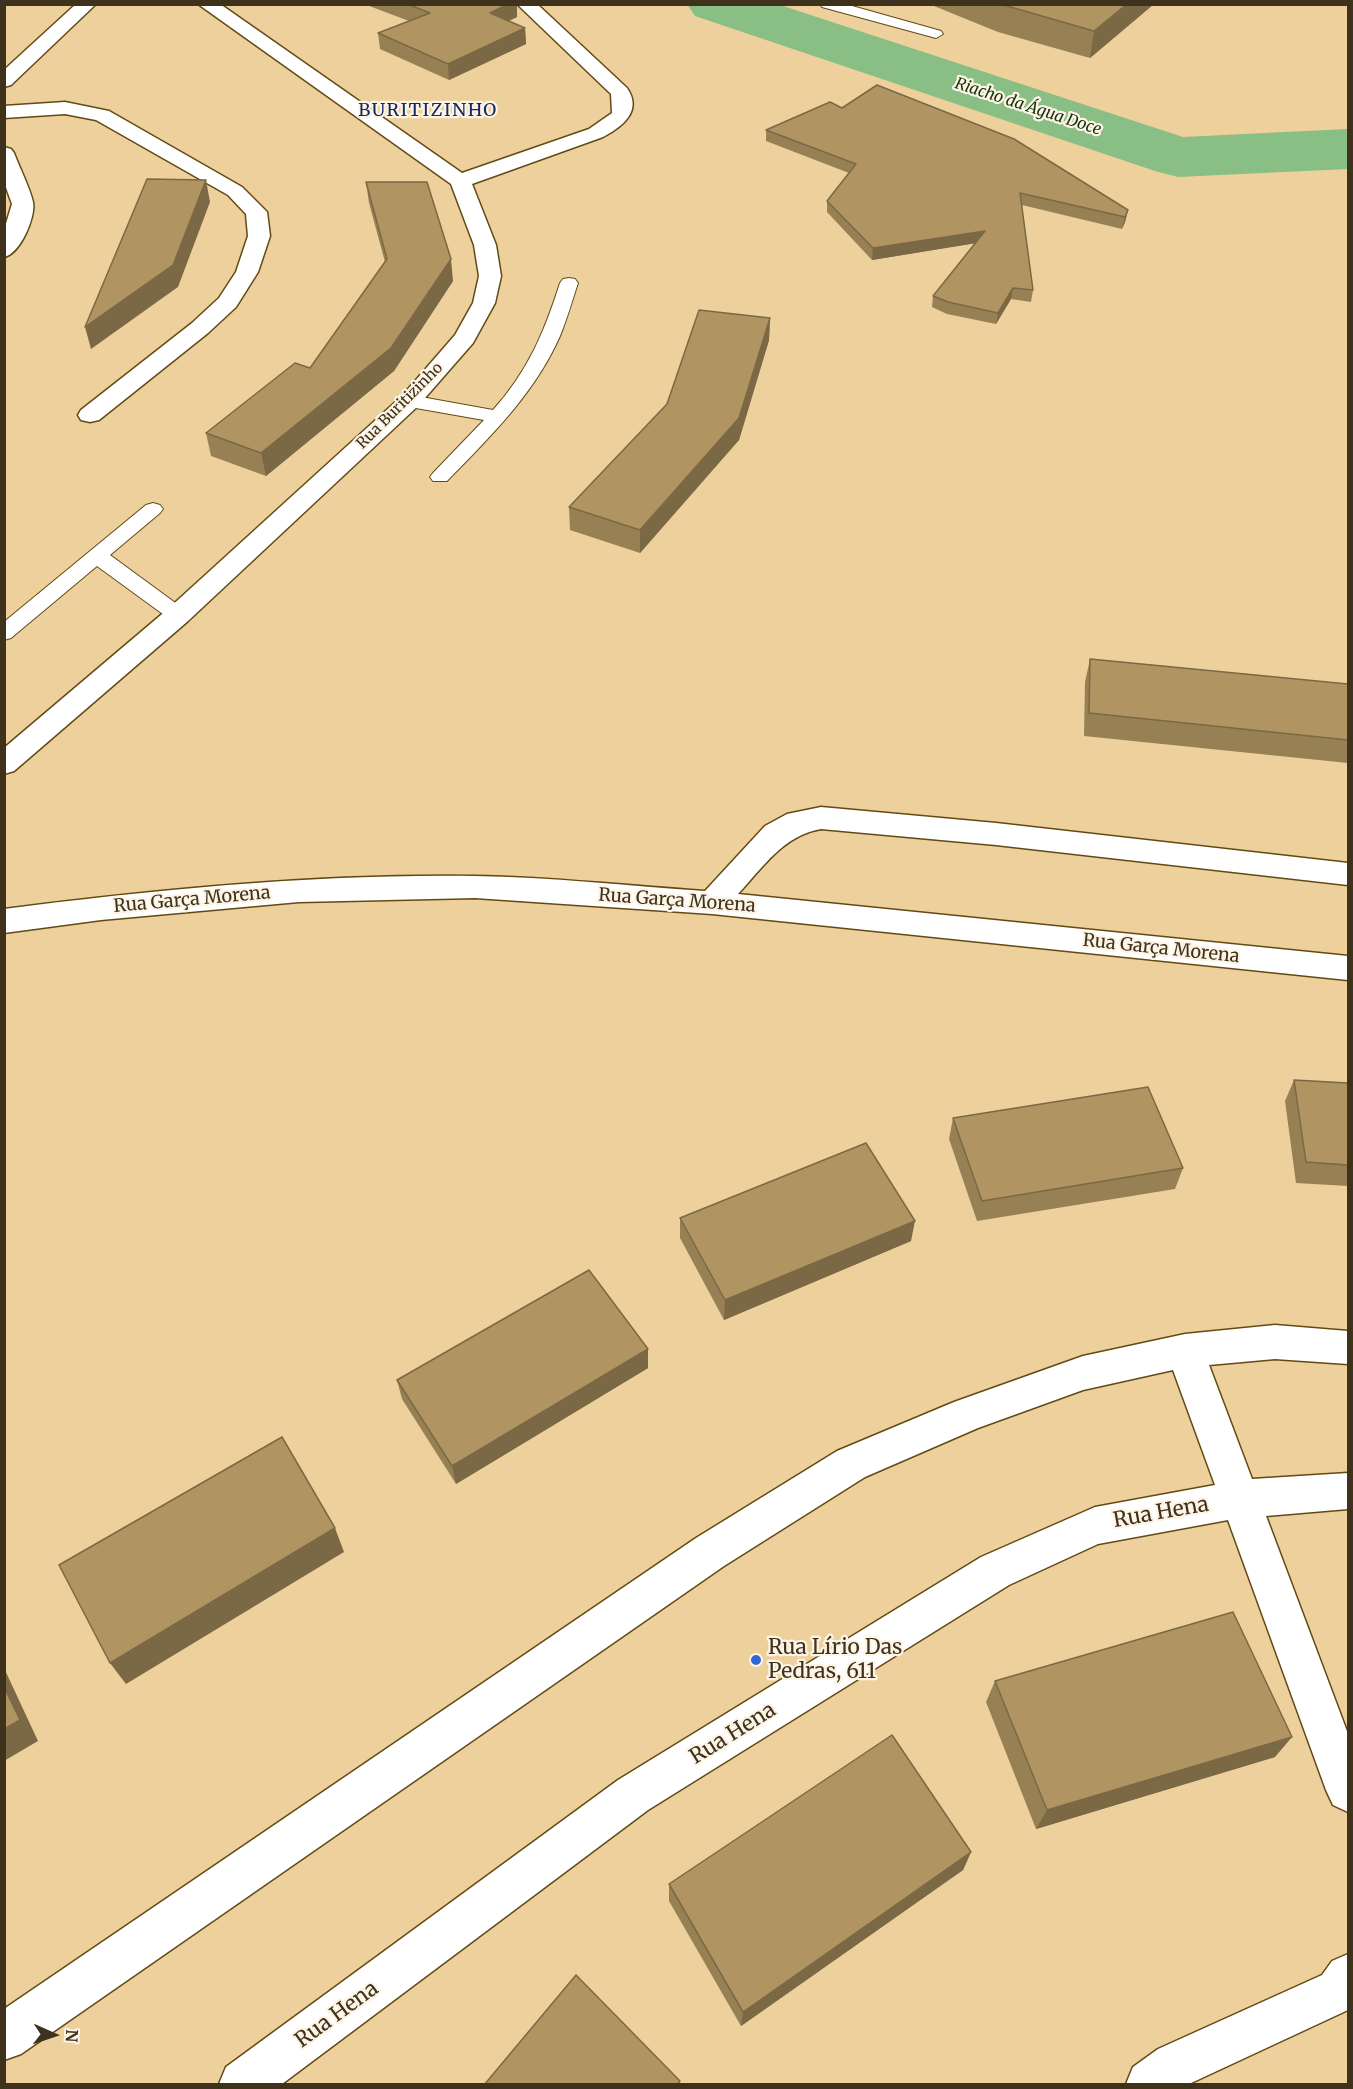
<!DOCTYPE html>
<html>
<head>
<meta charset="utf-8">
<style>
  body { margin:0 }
  #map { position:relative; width:1353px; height:2089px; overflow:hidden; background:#edd09c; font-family:Merriweather,serif }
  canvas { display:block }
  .frame { position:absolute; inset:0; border:6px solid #3e321d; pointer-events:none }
  .north { position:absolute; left:24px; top:2005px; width:60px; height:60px; -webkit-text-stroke:4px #fdf4e5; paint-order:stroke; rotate:93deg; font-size:16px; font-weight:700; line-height:24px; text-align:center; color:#3e321d }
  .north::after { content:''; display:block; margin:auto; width:21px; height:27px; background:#3e321d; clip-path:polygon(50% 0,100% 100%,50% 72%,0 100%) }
</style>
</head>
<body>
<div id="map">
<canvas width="1353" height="2089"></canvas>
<div class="frame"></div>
<div class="north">N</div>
</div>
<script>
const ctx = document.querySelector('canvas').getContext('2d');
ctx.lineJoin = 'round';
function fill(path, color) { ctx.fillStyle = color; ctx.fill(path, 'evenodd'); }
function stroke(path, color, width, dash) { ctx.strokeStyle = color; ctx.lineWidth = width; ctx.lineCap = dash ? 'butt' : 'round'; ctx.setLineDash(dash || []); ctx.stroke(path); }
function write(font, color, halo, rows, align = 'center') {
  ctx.font = font + ' Merriweather,serif'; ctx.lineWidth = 4.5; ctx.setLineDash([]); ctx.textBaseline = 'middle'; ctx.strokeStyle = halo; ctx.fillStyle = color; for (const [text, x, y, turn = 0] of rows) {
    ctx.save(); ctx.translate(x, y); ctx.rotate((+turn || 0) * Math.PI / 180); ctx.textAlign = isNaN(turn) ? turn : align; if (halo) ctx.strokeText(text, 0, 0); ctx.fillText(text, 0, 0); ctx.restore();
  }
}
fill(new Path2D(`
  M687,4H777L1183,137L1348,129V169L1178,177L1155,171L695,16Z`), '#89be84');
const service = new Path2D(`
  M820,4H845L941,31L943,34L936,38L822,7Z
  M569,278L575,279L578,283C572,301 567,319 560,336C535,393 490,437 447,481H433L430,477L433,473L484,420L410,407L403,405L401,401L403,397L410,395L493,410C528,371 544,333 560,283L563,279Z
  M153,503L160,505L163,509L160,513L110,555L185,610L188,615L185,620L178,622L171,620L97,566L11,638L4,640V622L146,505Z`);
const minor = new Path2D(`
  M76,4H96L11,85L4,87V70Z
  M198,4H220L462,173L589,129L612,113L611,94L517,4H537L627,88C643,111 622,127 603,137L472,184L496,245L501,276L495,303L473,343L418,406L188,621L14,771L4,774V748L168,609L402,396L455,335L473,303L479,276L474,245L451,184Z
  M65,102L109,111L242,187L267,212L270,236L258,272L236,307L208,333L99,420L90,422L81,420L78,415L81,410L192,323L219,298L236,272L248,236L246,214L228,195L96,120L65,114L4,118V106Z
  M4,147L11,149L14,153C20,169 29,186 33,202C36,217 20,254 4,257V230L12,204L4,182Z
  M821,807L996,823L1348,863V885L996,845L821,829C784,835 763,867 738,894L1348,956V980L712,914L475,898L299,902L101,920L4,933V909C160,889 317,874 474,876C551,877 628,886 705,891L765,826L787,814Z
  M1275,1325L1348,1331V1364L1275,1359L1209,1365L1252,1479L1348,1473V1509L1266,1516L1348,1734V1812L1333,1805L1326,1790L1228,1520L1098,1544L1009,1585L648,1810L282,2084H219L226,2067L618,1780L981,1557L1095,1507L1215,1485L1173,1370L1083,1390L978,1428L865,1477L724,1566L21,2054L4,2060V2009L696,1538L837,1451L954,1402L1083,1356L1185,1334Z
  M1348,1954V2010L1189,2084H1126L1133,2067L1158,2049L1322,1975L1332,1961Z`);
stroke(service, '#624a15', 2);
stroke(minor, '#624a15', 3);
fill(service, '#fff');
fill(minor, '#fff');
fill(new Path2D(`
  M364,4H517V17L509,21L525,28L526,44L449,80L380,49L378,33L409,21Z
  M929,4H1154L1090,58L998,32Z
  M842,108L1128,210L1125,222L1122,229L1022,205L1033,290L1031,302L1011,299L996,324L947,314L932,307L933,296L975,243L872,260L827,212V201L849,173L766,141V130Z
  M366,182L453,281L394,371L266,476L211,456L206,433L310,368L385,262L369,203Z
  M770,318L769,340L739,440L640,553L570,530L569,507L667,404Z
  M1090,659L1348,684V763L1084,736L1085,682Z
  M1294,1080L1348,1083V1186L1296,1183L1285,1101Z
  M953,1118L1183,1168L1175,1189L977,1221L949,1139Z
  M680,1218L911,1241L724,1320L680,1238Z
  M648,1349V1368L456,1484L402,1399L397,1380Z
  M995,1681L1275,1757L1036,1829L986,1702Z
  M971,1852L963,1870L741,2026L669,1901V1884Z`), '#978054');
fill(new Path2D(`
  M508,4H517V17L491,29L490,13Z
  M1127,4H1154L1090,58L1094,31Z
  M525,28L526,44L449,80L448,64Z
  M206,180L210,202L178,287L91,349L85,327Z
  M1128,210L1125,222L1122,229L1125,217Z
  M985,231L983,242L872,260L873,248Z
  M451,259L453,281L394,371L266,476L261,453Z
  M1013,288L1011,299L996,324L998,313Z
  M770,318L769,340L739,440L640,553V530Z
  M915,1221L911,1241L724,1320L725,1300Z
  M648,1349V1368L456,1484L452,1466Z
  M335,1528L344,1552L126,1684L110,1663Z
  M4,1668L38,1741L4,1761Z
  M1292,1737L1275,1757L1036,1829L1047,1810Z
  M971,1852L963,1870L741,2026L743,2012Z`), '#7b6845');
const building = new Path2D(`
  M407,4H508L490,13L525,28L448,64L378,33L430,13Z
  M1000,4H1127L1094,31Z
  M877,85L1014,139L1128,210L1125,217L1020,193L1033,290L1013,288L998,313L948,302L933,296L985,231L873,248L827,201L856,164L766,130L830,102L842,108Z
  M147,179L206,180L173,265L85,327Z
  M366,182H427L451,259L391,348L261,453L206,433L295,363L310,368L387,259Z
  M699,310L770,318L739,418L640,530L569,507L667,404Z
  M1090,659L1348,684V740L1089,713Z
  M1294,1080L1348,1083V1165L1306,1162Z
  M1148,1087L1183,1168L982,1201L953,1118Z
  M866,1143L915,1221L725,1300L680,1218Z
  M589,1270L648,1349L452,1466L397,1380Z
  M282,1437L335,1528L110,1663L59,1565Z
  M1233,1612L1292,1737L1047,1810L995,1681Z
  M4,1687L20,1720L4,1729Z
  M892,1735L971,1852L743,2012L669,1884Z
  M576,1975L680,2081L677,2085H484Z`);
fill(building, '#b09562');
stroke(building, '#7b6845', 1.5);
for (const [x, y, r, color] of [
  [756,1660,6,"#3066d5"]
]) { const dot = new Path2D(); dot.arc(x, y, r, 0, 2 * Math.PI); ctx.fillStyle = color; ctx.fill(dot); stroke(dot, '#fdf4e5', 2); }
write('15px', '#3e321d', '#fdf4e5', [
  ["Rua Buritizinho",400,406,-45]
]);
write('italic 16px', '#0e330c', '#fdf4e5', [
  ["Riacho da Água Doce",1028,107,18]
]);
ctx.letterSpacing = '1.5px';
write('18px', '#112b61', '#fdf4e5', [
  ["BURITIZINHO",428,111]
]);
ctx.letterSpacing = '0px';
write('18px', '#3e321d', '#fdf4e5', [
  ["Rua Garça Morena",192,900,-5],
  ["Rua Garça Morena",677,901,4],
  ["Rua Garça Morena",1161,949,6]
]);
write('21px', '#3e321d', '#fdf4e5', [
  ["Rua Hena",1161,1513,-10],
  ["Rua Hena",733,1734,-32],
  ["Rua Hena",337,2015,-36]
]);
write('21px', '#3e321d', '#fdf4e5', [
  ["Rua Lírio Das",768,1648],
  ["Pedras, 611",768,1672]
], 'left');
</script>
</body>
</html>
